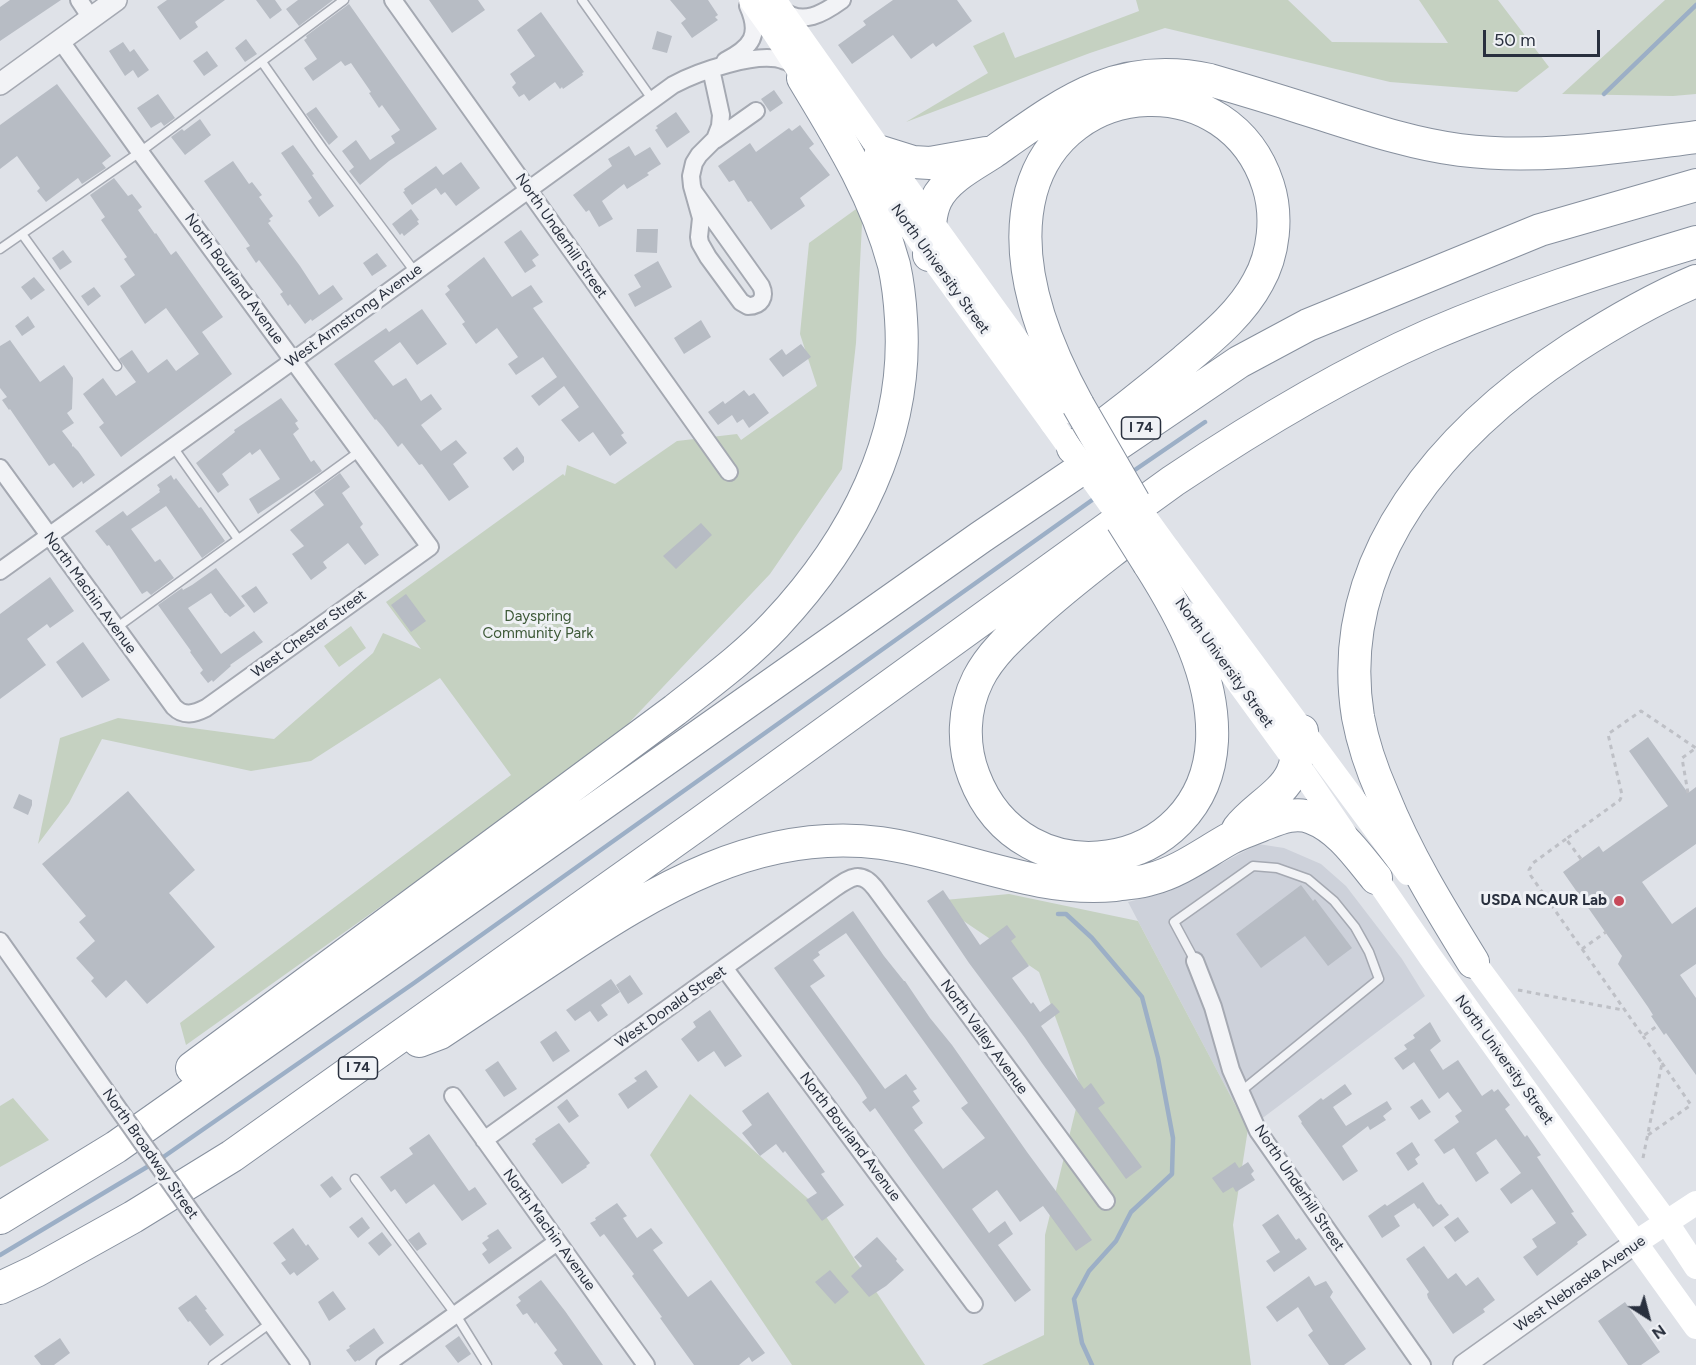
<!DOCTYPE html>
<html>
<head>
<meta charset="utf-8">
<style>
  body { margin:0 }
  #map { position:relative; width:1696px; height:1365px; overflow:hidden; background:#dfe2e8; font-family:Figtree,sans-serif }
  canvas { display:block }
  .north { position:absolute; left:1618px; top:1287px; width:60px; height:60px; -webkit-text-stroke:4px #eff1f5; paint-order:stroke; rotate:144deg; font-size:16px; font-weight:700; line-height:24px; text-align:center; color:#29303e }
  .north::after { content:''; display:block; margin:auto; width:21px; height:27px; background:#29303e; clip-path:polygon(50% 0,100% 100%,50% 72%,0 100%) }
  .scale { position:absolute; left:1483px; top:30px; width:117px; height:27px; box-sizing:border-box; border:3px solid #29303e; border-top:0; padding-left:8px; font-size:18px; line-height:21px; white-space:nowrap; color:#29303e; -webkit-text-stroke:4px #eff1f5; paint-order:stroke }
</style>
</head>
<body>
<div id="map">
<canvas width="1696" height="1365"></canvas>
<div class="north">N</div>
<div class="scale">50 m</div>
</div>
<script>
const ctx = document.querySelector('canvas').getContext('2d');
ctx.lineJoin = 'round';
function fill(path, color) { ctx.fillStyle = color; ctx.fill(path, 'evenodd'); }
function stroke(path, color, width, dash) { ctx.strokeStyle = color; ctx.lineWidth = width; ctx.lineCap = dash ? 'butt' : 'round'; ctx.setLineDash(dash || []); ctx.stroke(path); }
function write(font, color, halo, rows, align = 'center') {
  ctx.font = font + ' Figtree,sans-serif'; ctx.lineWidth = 6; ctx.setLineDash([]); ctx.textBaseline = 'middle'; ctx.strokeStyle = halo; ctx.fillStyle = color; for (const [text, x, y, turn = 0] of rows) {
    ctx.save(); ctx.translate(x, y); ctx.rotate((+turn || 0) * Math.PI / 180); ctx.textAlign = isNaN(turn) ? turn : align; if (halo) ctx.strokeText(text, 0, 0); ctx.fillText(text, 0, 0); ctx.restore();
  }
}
fill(new Path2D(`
  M1258,844L1284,848L1321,864L1346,886L1402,959L1425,996L1248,1129L1128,902L1168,892Z`), '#cdd1da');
fill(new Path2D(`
  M1136,0H1288L1332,42L1448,43L1419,0H1498L1549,67L1517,92L1390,82L1165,28L1090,53L906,122L988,73L973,46L1004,32L1015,58L1139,11Z
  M1665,0H1696V94L1673,96L1562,94Z
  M863,204L856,343L842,469L770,574L609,744L186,1045L180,1023L511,775L440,678L311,761L251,771L102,739L69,803L38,844L60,738L118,718L274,739L373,653L383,633L421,649L386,602L563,474L565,476L567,465L615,484L677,441L737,434L741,440L817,386L800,334L809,243Z
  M351,626L366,648L339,667L324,646Z
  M1009,894L1138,921L1248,1129L1233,1225L1251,1365H982L1044,1335L1045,1235L1081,1088L1039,972L934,901Z
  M690,1094L823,1212L925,1365H792L650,1155Z
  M13,1098L49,1140L0,1167V1106Z`), '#c5d1c1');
stroke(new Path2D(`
  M1604,94L1696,5
  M1129,474L1205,422
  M1058,914H1066L1092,938L1142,997L1158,1058L1173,1138L1172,1174L1131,1212L1116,1241L1089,1271L1074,1299L1082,1343L1092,1365
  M159,1160L414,983L1095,498
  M0,1255L152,1164`), '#9cafc6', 4.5);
fill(new Path2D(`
  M10,0H61L0,41V7Z
  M167,0H225L195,22L198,27L180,40L157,7Z
  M256,0H275L282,10L270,19Z
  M298,0H333L299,26L286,9Z
  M429,0H478L485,10L452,33Z
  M670,0H708L718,15L715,17L718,20L692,38L681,23L686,19Z
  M893,0H957L972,21L936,47L933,43L911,59L893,35L852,64L838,45L866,25L863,21Z
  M349,4L437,129L389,161L360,185L349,171L354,167L342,151L356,140L370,160L395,143L391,136L400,130L382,105L379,108L369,93L371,92L351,63L345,66L341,61L313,81L304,68L317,59L304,40L307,38L306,36Z
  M541,12L584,72L582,73L583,75L563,89L562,87L560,89L555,82L529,101L524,94L519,97L512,87L516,83L510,74L535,56L517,30Z
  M657,31L672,36L667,53L652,49Z
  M246,39L257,54L245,62L235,48Z
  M123,42L130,52L134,49L149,70L138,78L133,70L125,76L109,51Z
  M207,51L218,66L204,76L193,61Z
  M57,84L111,156L102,163L106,168L82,184L78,178L46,202L37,191L40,188L17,156L0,169V125Z
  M774,90L783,103L770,112L761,99Z
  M158,94L175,118L164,126L161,122L151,128L137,108Z
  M316,107L338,137L329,145L306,114Z
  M676,112L690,132L667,148L655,130L658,128L656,126Z
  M200,119L211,135L185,155L171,137L182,129L184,131Z
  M800,125L814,144L809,148L830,175L800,198L805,206L771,230L751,201L748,202L734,180L729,182L718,166L750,143L756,152L789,128L792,131Z
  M293,145L314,174L312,175L334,206L319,217L308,201L312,198L281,153Z
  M629,146L635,156L650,147L661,164L647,173L649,175L627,189L624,184L602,201L613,219L599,227L589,210L586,212L573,195L612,166L608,159Z
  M233,161L249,184L252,182L262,195L259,197L273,216L269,219L271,221L268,223L300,266L319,295L333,285L343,299L312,321L311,319L305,324L290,304L288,306L280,294L283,292L259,260L256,263L246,248L250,246L204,181Z
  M461,162L480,188L456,206L445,192L441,195L436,188L412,205L403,192L405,191L404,189L436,166L443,175Z
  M114,178L128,196L132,194L142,207L138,210L155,234L156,233L171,255L176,251L223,317L202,332L232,374L121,457L99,427L104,423L83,394L103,378L116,396L136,382L119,359L132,350L148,373L167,359L176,371L199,354L166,308L145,324L120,286L135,275L124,259L127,257L101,220L105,217L90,195Z
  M411,209L419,220L417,221L419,224L404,236L402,233L400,235L392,224Z
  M637,229H658L657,253L636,252Z
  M521,230L539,255L532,260L536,266L525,273L504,242Z
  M63,250L72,262L60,270L52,258Z
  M377,253L387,266L372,276L363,263Z
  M484,257L512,297L531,285L543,302L533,308L624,433L621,435L627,443L610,456L593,432L579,442L561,420L579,407L564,386L539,406L531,396L557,377L543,357L516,375L508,364L518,357L497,328L476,344L462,324L465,322L445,294L450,290L447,286Z
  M658,261L672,287L635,307L628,294L641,287L634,275Z
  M34,277L45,290L31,300L21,287Z
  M94,287L101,296L88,306L81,296Z
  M422,309L447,344L417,365L400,342L374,361L393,386L406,378L421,401L431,394L442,409L421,425L441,451L456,440L467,453L453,464L469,487L449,501L422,464L419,465L402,443L398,447L383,427L376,419L375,420L334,364L386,328L389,332Z
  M28,316L35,327L22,336L15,326Z
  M701,320L711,337L684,354L674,338Z
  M10,340L40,382L64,365L73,378L72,409L67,413L74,423L62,431L72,444V447L73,446L78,451L95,475L83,484L82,481L73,488L54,463L49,466L10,409L9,410L2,400L7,397L0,388V346Z
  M801,344L811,357L783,377L769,359L782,349L786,355Z
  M744,390L749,396L754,393L769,413L749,428L743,419L737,423L732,415L718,425L708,412L723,401L725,404Z
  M281,398L298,421L295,423L299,429L293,434L311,462L314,460L322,471L258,514L249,499L280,479L260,449L252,455L250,452L222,474L229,485L218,493L196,463L235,432L234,430Z
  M517,447L524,457V462L513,471L503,458Z
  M340,473L350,487L342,493L363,524L360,527L379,555L365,565L348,543L323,562L327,568L311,580L292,554L304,546L290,530L324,505L314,492Z
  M171,475L174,480L176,478L199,508L201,507L225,541L202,558L166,506L131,529L155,562L160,559L174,578L151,595L147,591L142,594L109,545L107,546L95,531L123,511L127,516L160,492L159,490L160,489L157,485Z
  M701,523L712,535L676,569L663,556Z
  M216,568L245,606L230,617L226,613H225L211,593L188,608L221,654L254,631L263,642L230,665L231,666L213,682L212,680L208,683L200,673L203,670L190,652L191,651L158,605L182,588L183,590L192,585Z
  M50,577L74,611L50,628L47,624L27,639L46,665L0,699V614Z
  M256,586L268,603L254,613L241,596Z
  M406,594L426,621L411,632L391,605Z
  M83,642L110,680L82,698L56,662Z
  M1648,737L1688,793L1696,787V844L1642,882L1672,924L1696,907V964L1680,975L1696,998V1075L1666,1033L1664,1035L1651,1016L1653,1015L1648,1007L1618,964L1622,956L1563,872L1599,846L1603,852L1668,806L1629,751Z
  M128,791L195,870L169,893L215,947L147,1004L126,980L106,998L91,981L94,978L76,958L95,941L79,922L86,916L42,864Z
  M19,794L32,800V805L28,815L13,808Z
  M1301,885L1313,901L1315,899L1352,948L1328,966L1305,936L1261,968L1236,934Z
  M943,890L980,945L1007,925L1016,937L1011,941L1029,966L1012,978L1031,1004L1033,1002L1040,1012L1052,1003L1060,1012L1041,1026L1084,1089L1091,1083L1105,1103L1098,1108L1142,1167L1126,1179L1042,1063L1025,1038L969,963L927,901Z
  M853,911L884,956L904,981H905L930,1018L952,1045L1027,1152L1092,1240L1076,1251L1043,1206L1020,1222L997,1190L972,1209L989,1233L1005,1221L1013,1234L998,1245L1031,1290L1015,1302L913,1162L875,1108L870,1112L862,1102L867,1098L860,1086L774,968ZM846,933L968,1103L961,1108L985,1138L943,1169L914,1130L923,1123L912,1107L920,1101L913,1091L917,1089L906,1074L885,1089L810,986L825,976L813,960L820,955L818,952Z
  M630,975L643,994L628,1004L616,985Z
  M611,979L620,992L601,1005L608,1015L598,1022L590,1011L575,1021L566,1010Z
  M710,1010L742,1056L725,1067L714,1051L698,1062L681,1039L696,1027L693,1022Z
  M1430,1022L1441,1041L1430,1050L1443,1070L1458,1060L1482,1096L1492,1089L1494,1092L1498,1089L1510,1105L1505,1109L1525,1137L1527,1135L1541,1155L1537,1157L1574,1212L1571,1213L1587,1235L1577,1242L1578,1244L1537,1276L1523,1257L1537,1247L1532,1239L1556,1223L1532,1189L1511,1204L1500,1189L1521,1173L1496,1139L1476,1153L1489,1173L1476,1182L1454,1148L1444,1154L1434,1140L1459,1122L1455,1116L1462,1111L1448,1092L1439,1099L1414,1062L1403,1070L1394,1058L1407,1049L1404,1045L1415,1038L1413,1035Z
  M556,1031L570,1051L553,1062L540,1042Z
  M498,1061L517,1089L504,1097L485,1070Z
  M646,1070L658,1087L628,1109L618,1094L637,1081L634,1078Z
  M1345,1084L1352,1094L1333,1107L1346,1126L1387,1101L1392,1109L1383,1116L1386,1120L1370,1130L1368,1126L1342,1146L1358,1171L1343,1181L1301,1123L1302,1122L1298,1116L1321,1098L1323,1100Z
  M768,1092L825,1172L821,1174L844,1205L822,1221L806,1200L817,1193L785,1151L783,1153L776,1144L760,1156L742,1133L752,1125L742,1111Z
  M567,1099L579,1116L569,1123L557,1107Z
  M1422,1099L1431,1112L1419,1120L1410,1107Z
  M559,1123L590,1163L586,1166L587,1167L562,1184L532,1144L536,1141L535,1139Z
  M429,1134L469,1191L475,1187L487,1204L462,1221L434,1184L406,1204L395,1189L391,1192L380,1177L413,1154L409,1148Z
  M1412,1142L1420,1155L1415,1159L1418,1164L1408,1171L1396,1153Z
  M1235,1162L1239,1168L1248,1162L1254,1171L1251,1174L1255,1180L1236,1192L1233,1187L1223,1193L1212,1178Z
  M332,1176L342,1189L330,1198L320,1185Z
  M1423,1182L1436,1202L1439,1205L1441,1204L1449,1215L1433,1227L1419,1208L1418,1209L1414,1203L1394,1216L1400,1226L1382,1238L1368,1216L1385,1204L1387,1206Z
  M617,1203L627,1216L623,1218L637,1238L651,1228L663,1243L653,1250L688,1297L711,1280L765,1353L752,1362L749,1357L739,1365H694L660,1318L662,1317L632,1276L634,1274L604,1234L600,1237L590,1223L596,1220L595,1218Z
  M1278,1214L1296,1240L1299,1238L1307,1249L1274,1272L1266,1261L1280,1252L1262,1225Z
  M362,1217L370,1228L358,1238L349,1227Z
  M1458,1217L1469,1232L1455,1242L1444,1227Z
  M293,1228L306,1246L308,1244L319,1259L297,1276L294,1272L290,1275L281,1263L286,1260L273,1243Z
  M498,1229L512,1248L489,1264L482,1254L487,1250L482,1243L489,1238L487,1236Z
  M382,1232L392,1245L379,1256L368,1243Z
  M419,1232L427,1244L417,1251L408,1240Z
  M877,1237L897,1259L896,1261L904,1270L886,1286L869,1297L851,1276L862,1266L854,1257Z
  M1424,1246L1448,1279L1456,1273L1466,1286L1478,1277L1495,1300L1483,1309L1485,1312L1453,1334L1428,1298L1427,1294L1429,1292L1406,1259Z
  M830,1270L849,1292L835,1304L815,1282Z
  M1309,1276L1315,1286L1326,1281L1333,1292L1330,1297L1366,1349L1344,1365H1329L1308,1335L1313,1331L1298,1307L1277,1322L1266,1307Z
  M541,1280L565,1311L603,1365H563L554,1353L557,1350L536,1322L535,1324L527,1313L523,1315L516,1305L521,1301L518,1297Z
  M333,1291L346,1309L329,1321L318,1302Z
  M196,1295L207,1309L205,1310L224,1335L210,1346L190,1321L188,1322L178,1308Z
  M1625,1302L1660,1352L1641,1365H1628L1598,1321Z
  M374,1328L384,1343L359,1361L358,1360L355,1362L346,1350L350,1348L349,1346Z
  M459,1336L471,1354L458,1363L445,1346Z
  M60,1338L70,1353L54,1365H41L34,1356Z`), '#b7bcc4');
const service = new Path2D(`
  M582,0L652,99
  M262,62L323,149L415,272
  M22,234L117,366
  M0,249L140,152L344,0
  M173,447L238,539
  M116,628L360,451
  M1195,961L1174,922L1253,866L1277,868L1308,879L1334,901L1355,927L1369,952L1379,979L1240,1092
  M355,1179L456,1315L487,1365
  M213,1365L272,1322`);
const minor = new Path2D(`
  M79,0L91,18
  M393,0L729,472
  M781,9C802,27 824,13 842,0
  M725,61C752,47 761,35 748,6
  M715,140L756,111
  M694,192L761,286C766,297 761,306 748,306L741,302L708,257L700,243L699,237L701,218L692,186L691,176L694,163L699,155L715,139L720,126L721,115L711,69
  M0,468L174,707C184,717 194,714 206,708L430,547L140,152L60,40
  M0,571L294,360L673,85C697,72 759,50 785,61C790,62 793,66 796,69
  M0,941L105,1090
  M1195,961L1213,1007L1231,1070L1258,1131L1422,1365
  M725,969L974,1304
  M453,1096L646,1365
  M484,1140L835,888C851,877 861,870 875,888L1106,1201
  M201,1226L301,1365
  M385,1365L557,1242`);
const tertiary = new Path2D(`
  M0,84L116,0
  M1464,1365L1635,1243`);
const motorway = new Path2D(`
  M881,152L913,162L930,163L986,153
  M929,255C930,237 928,217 936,200C946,179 973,165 992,153C1064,102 1117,60 1210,80C1241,89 1271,98 1302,108C1354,124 1406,143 1460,150C1539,160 1618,147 1696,137
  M1073,448C1111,420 1148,391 1184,361C1211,338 1241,314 1258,282C1274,254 1278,216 1268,185C1230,67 1063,74 1031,192C1012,264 1044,343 1078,405
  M1125,541C1093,566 1061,590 1031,618C1011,636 990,655 978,679C963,709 962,745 974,776C1022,903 1205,875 1212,741C1215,677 1182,616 1149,564
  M1238,829C1253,809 1282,795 1292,773C1298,760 1299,745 1302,731
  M1473,962C1439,907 1407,855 1383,795C1372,770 1363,744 1358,717C1332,556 1448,430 1573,348C1612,323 1653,299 1696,281
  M419,1041L440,1033C479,1007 518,981 556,956C655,890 758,827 881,843C958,854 1036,893 1115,885C1126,883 1140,883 1151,879C1179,872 1204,853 1229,839C1239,833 1251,830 1262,825C1278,819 1295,811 1312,818C1339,828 1358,856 1376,878
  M192,1068L675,710C709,683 745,657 775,625C854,541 909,436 901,319C900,301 898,283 894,265C875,195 840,139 803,78
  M0,1218L116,1147L981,537L1239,362L1308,325L1540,230L1696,185
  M0,1288L36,1271L133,1217L232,1156L700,823L1173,481C1255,426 1339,375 1430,335C1516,298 1606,269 1696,242`);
stroke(service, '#a5a9b2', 11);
stroke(minor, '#a5a9b2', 20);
stroke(tertiary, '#a5a9b2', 24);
stroke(motorway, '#87909e', 34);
stroke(new Path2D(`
  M1688,793L1682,758L1696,748
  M1566,839L1533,863L1529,870L1531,876L1582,949L1606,932
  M1581,859L1566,839L1620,800L1622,795L1608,734L1641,711L1696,748
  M1582,949L1643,1036L1657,1026
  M1518,990L1623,1010
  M1648,1135L1691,1105L1662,1063
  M1643,1158L1662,1063L1643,1036`), '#bec0c6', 3, [4.5, 4.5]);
stroke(service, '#f2f3f6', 8);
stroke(minor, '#f2f3f6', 16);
stroke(tertiary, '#f2f3f6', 21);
stroke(new Path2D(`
  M751,0L774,32L813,92
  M774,0L907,188L1068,411
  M866,167L1052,423
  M1168,549L1408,873
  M1189,615L1296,762L1345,834
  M1367,865L1431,958L1696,1327
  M1464,949L1667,1223L1696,1267
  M1635,1243L1696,1203`), '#fff', 24);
stroke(motorway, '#fff', 32);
const minorBridge = new Path2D(`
  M105,1090L201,1226`);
const motorwayBridge = new Path2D(`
  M1078,405L1134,502
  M1122,521L1149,564`);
stroke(minorBridge, '#a5a9b2', 20, []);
stroke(motorwayBridge, '#87909e', 34, []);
stroke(minorBridge, '#f2f3f6', 16);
stroke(new Path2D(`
  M1052,423L1131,533
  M1124,488L1168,549`), '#fff', 24);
stroke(motorwayBridge, '#fff', 32);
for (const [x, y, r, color] of [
  [1619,901,6,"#c74a5a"]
]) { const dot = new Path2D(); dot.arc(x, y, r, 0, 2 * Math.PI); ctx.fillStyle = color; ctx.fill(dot); stroke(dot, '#eff1f5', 2); }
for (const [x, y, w] of [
  [1141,428,39],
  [358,1068,39]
]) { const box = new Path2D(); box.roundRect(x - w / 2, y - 11, w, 22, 4.5); ctx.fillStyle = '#eff1f5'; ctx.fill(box); stroke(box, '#29303e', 1.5); }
write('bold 14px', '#29303e', null, [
  ["I 74",1141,428],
  ["I 74",358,1068]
]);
write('15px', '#29303e', '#eff1f5', [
  ["North Underhill Street",561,236,55],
  ["North University Street",940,269,54],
  ["North Bourland Avenue",234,279,54],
  ["West Armstrong Avenue",354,316,-36],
  ["North Machin Avenue",90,593,54],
  ["West Chester Street",309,634,-36],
  ["North University Street",1224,663,54],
  ["West Donald Street",671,1007,-35],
  ["North Valley Avenue",984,1037,54],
  ["North University Street",1504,1060,54],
  ["North Bourland Avenue",850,1137,53],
  ["North Broadway Street",150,1154,55],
  ["North Underhill Street",1299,1188,56],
  ["North Machin Avenue",549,1230,54],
  ["West Nebraska Avenue",1580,1284,-35]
]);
write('15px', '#3d5937', '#eff1f5', [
  ["Dayspring",538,617],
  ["Community Park",538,634]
]);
write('bold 15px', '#29303e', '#eff1f5', [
  ["USDA NCAUR Lab",1607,901]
], 'right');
</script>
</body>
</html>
